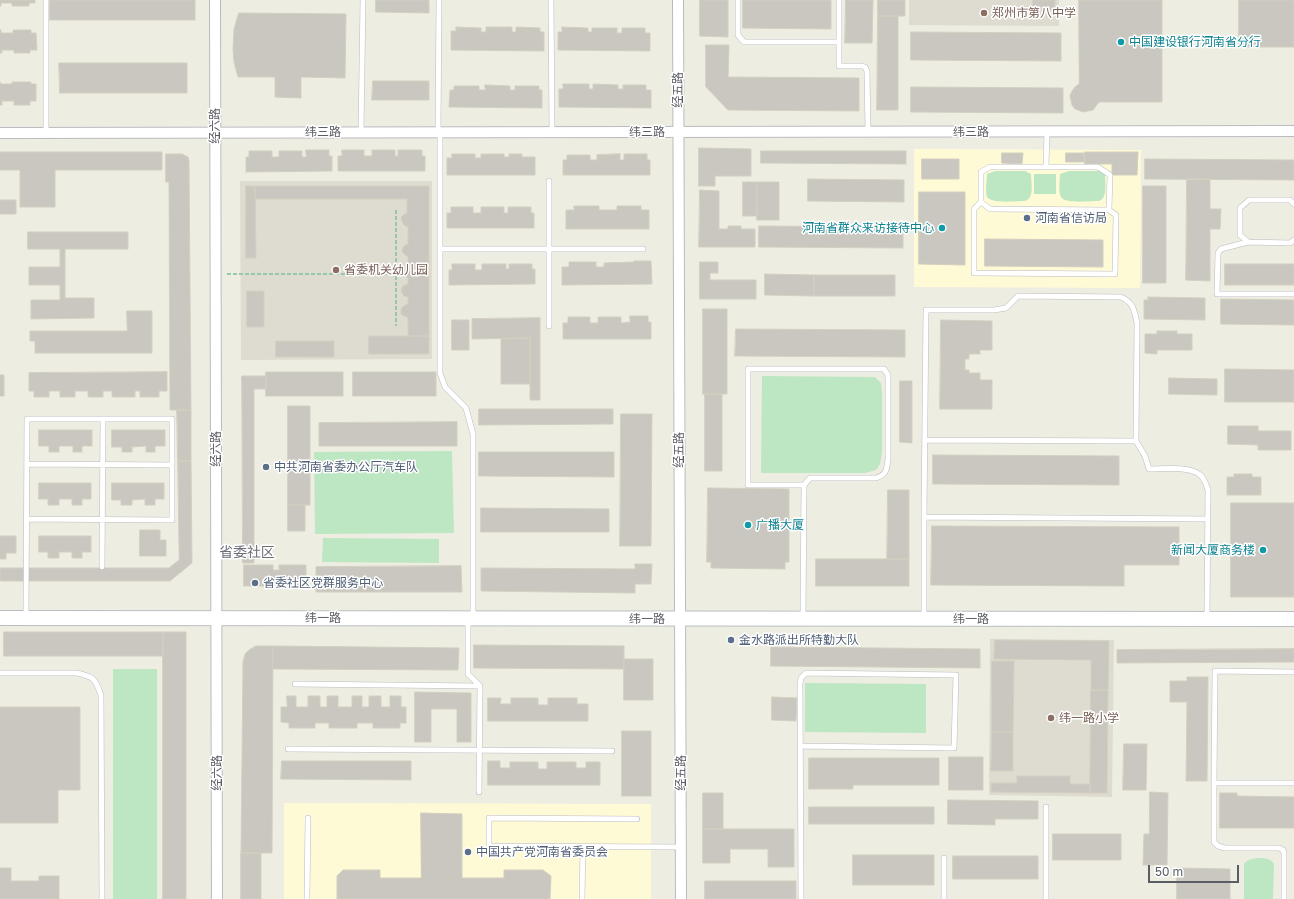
<!DOCTYPE html>
<html>
<head>
<meta charset="utf-8">
<style>
  body { margin:0 }
  #map { position:relative; width:1294px; height:899px; overflow:hidden; background:#eeede2; font-family:"Golos Text",sans-serif }
  canvas { display:block }
  .scale { position:absolute; left:1148px; top:865px; width:91px; height:18px; box-sizing:border-box; border:2px solid #5a5d64; border-top:0; padding-left:5px; font-size:12px; line-height:14px; white-space:nowrap; color:#5a5d64; -webkit-text-stroke:3px #fff; paint-order:stroke }
</style>
</head>
<body>
<div id="map">
<canvas width="1294" height="899"></canvas>
<div class="scale">50 m</div>
</div>
<script>
const ctx = document.querySelector('canvas').getContext('2d');
ctx.lineJoin = 'round';
function fill(path, color) { ctx.fillStyle = color; ctx.fill(path, 'evenodd'); }
function stroke(path, color, width, dash) { ctx.strokeStyle = color; ctx.lineWidth = width; ctx.lineCap = dash ? 'butt' : 'round'; ctx.setLineDash(dash || []); ctx.stroke(path); }
function write(font, color, halo, rows, align = 'center') {
  ctx.font = font + ' "Golos Text","Noto Sans SC",sans-serif'; ctx.lineWidth = 3; ctx.setLineDash([]); ctx.textBaseline = 'middle'; ctx.strokeStyle = halo; ctx.fillStyle = color; for (const [text, x, y, turn = 0] of rows) {
    ctx.save(); ctx.translate(x, y); ctx.rotate((+turn || 0) * Math.PI / 180); ctx.textAlign = isNaN(turn) ? turn : align; if (halo) ctx.strokeText(text, 0, 0); ctx.fillText(text, 0, 0); ctx.restore();
  }
}
fill(new Path2D(`
  M914,149L1141,150L1140,288L914,287Z
  M284,803L651,804V899H284Z`), '#fffad6');
fill(new Path2D(`
  M909,0H1059V26L909,25Z
  M240,181H432V359L241,360Z
  M990,639L1114,640L1112,797L989,795Z`), '#dedcd1');
fill(new Path2D(`
  M995,171H1025L1031,174C1031,182 1035,198 1025,201C1018,201 991,204 987,197C985,191 987,180 987,174Z
  M1069,171H1099L1105,174C1105,183 1108,198 1099,201C1092,201 1064,204 1061,197C1058,191 1060,180 1060,174Z
  M1034,174H1056V194H1034Z
  M762,376L875,377L881,383L882,392V452L880,464L876,470L865,473H761Z
  M452,451L454,533L315,534L314,452Z
  M323,538L439,539V563L322,562Z
  M113,669H157V899H113Z
  M805,683L926,684V733L805,732Z
  M1258,858C1265,858 1270,858 1274,864L1273,899H1244V864C1248,859 1252,859 1258,858Z`), '#bde7c2');
const building = new Path2D(`
  M0,0H35V3H29V6H12V3H1V6H0Z
  M50,0H195V20H50Z
  M376,0H429V13L376,12Z
  M700,0H728V37L700,36Z
  M743,0H831V29L743,28Z
  M846,0H873L872,43H845Z
  M878,0H905V16H878Z
  M1033,0H1055V10H1033Z
  M1079,0H1162V102H1099L1093,110L1083,112L1075,109L1072,105L1070,96L1072,91L1075,87L1079,84Z
  M1239,0H1294V47H1239Z
  M239,13L346,14L345,78L301,77V98L275,97V77H238L234,62L233,49L234,29Z
  M878,16H898V110H877Z
  M456,27L481,28V32H486V27H512V32H516V27L540,28V32H544V51L451,50V31H456Z
  M562,27L588,28V32H592V28H617V33H622V28H645V33H650V51L558,50V32H562Z
  M0,30H1V33H13V30H31V33H36L37,50H30V53H14V50H2V53H0Z
  M911,32L1061,33V61L911,60Z
  M706,45H729L728,77L859,78V111L728,110L706,87Z
  M59,63H187V93H60Z
  M373,81H429V100H372Z
  M0,82L1,84H12V82H31V84H36V101H30V105H14V101H2V105H0Z
  M563,84H589V89H593V84L618,85V89H623V85H646V90H651V108L559,107V89H563Z
  M485,85L510,86V90H515V86H539V90H542V108L449,107L450,90H454V86H479V90H485Z
  M911,87L1063,88V113L911,112Z
  M699,148L751,149V176H715V186H699Z
  M306,150H329V156H332V171L246,172V157H249V151H272V157H279V151H302V157H306Z
  M342,150H364V156H372V150H395V156H398V150H422V156H425V171H338V156H342Z
  M761,151H906V164L761,163Z
  M0,152H162V170H55V207H20V170H0Z
  M1085,152H1138L1137,175H1112V164H1085Z
  M1002,153H1023L1022,164L1002,163Z
  M1066,153H1084V162H1066Z
  M166,154H182L188,157L189,161L191,410H170L169,182H166Z
  M452,154H475V158H481V154H504V157H509V154H522V157H535V175H447V158H452Z
  M620,154V160H624V154H647V160H650V175H563V160H567V155H590V160H597V155Z
  M922,159H959V179H922Z
  M1145,159L1294,160V180L1145,179Z
  M808,179L904,180V202L808,201Z
  M1187,179H1210V209H1221L1220,229H1210V281L1186,280Z
  M743,182H757V216H743Z
  M757,182H779V220H757Z
  M246,186H255L256,258H246Z
  M255,186H429V336H408V317L404,316L401,314V310L402,307L408,304V297L404,296L402,293L401,290L403,286L408,284V278L403,274L402,271L403,267L408,265V257L403,253L402,250L404,246L408,244V227L404,225L401,219L402,216L407,213V199H256Z
  M1143,186H1166V283H1143Z
  M700,190L719,191V229H728V226H741V229H755V247H699Z
  M919,192H965V265L919,264Z
  M0,200H16V214H0Z
  M574,206H599V210H617V206H641V210H649V229H566V210H574Z
  M451,207H473V213H481V207H504V213H508V207H531V213H534V228H447V213H451Z
  M759,226L903,227V248L759,247Z
  M28,232H128V249H65V298H94V318L31,319V300H60V285H29V267H60V249H28Z
  M985,239L1103,240V267L985,266Z
  M634,261H651L652,284L562,285V267H569V262H596V267H604V263L634,262Z
  M700,262H718V273H710V280H756V299H700Z
  M452,264H475V270H482V264H506V269H509V264H532V269H535V284L449,285V270H452Z
  M1225,264H1294V285H1225Z
  M765,274L814,275V296L765,295Z
  M814,275H895V296H814Z
  M247,291H264V327H247Z
  M1148,297L1205,298V320L1144,319V300H1148Z
  M1221,299L1294,300V325L1221,324Z
  M703,309H727V394H703Z
  M127,311H152V353H35V341H30V331H127Z
  M630,316H648V322H651V339H563V323H568V317H590V323H598V317H621V323L630,322Z
  M540,318V400H530V338L472,339V319Z
  M452,320H469V350H452Z
  M941,320L992,321V350H980V354H969V359H965V370H969V373H980V380H992V409H940Z
  M736,329L905,330V357L735,356Z
  M1157,331H1177V334H1192V350H1157V354L1145,353V334H1157Z
  M369,336H429V354H369Z
  M530,338V384H501V339Z
  M276,341H334V357H276Z
  M1225,369L1294,370V402H1225Z
  M167,372V391H159V397H140V391H135V397H112V391H103V397H88V391H75V397H60V391H49V397H34V391H29V373Z
  M266,372H343V396H266Z
  M353,372H436V396H353Z
  M0,375H4V396H0Z
  M242,376H266V389H254V563H243Z
  M1169,378L1217,379V395L1169,394Z
  M900,381H912V443L900,442Z
  M705,394H722V471H705Z
  M288,406H310V505H288Z
  M479,409H613V424L479,425Z
  M177,410H191V461H178Z
  M621,414H652L651,546H620Z
  M457,422V446H319V423Z
  M1228,426H1258V431H1291V450H1258V445L1228,444Z
  M39,430H92V446H82V452H73V446H59V452H49V446H39Z
  M112,430H165V446H155V452H146V446L132,447V452H122V447H112Z
  M479,452H614V477L479,476Z
  M933,455L1119,456V485L933,484Z
  M178,461H191L192,563L170,581H0V568H169L179,560Z
  M1234,474H1252V477H1261V495H1227V477H1234Z
  M39,483H91V499H82V505H72V499H59V505H48V499H39Z
  M112,483H164V499H155V505H145V499L132,500V505H121V500H112Z
  M708,488L789,489V562H785V569L711,568V562H707Z
  M888,490H909V559H887Z
  M1231,503H1294V597H1231Z
  M288,505H305V531H288Z
  M481,508L609,509V532H481Z
  M932,526L1179,527V565H1124V586L931,585Z
  M140,530H160V540H166V556H140Z
  M0,536H16V553H6V559H0Z
  M39,536H91V552H82V558H72V552H59V558H48V552H39Z
  M816,559H909V586H816Z
  M635,564H652L651,584H635V593L481,591V568L635,569Z
  M244,565H273V570H279V565H306V586H244Z
  M461,566L462,592H316V567Z
  M4,632H163V656H4Z
  M163,632H186V899H163Z
  M995,640L1109,641L1108,690H1091V660L994,659Z
  M474,645L624,646V669L474,668Z
  M256,646H273L272,853H241L243,662L245,654L249,650Z
  M273,646L459,648L458,670L273,669Z
  M771,647L980,649V668L771,666Z
  M1294,649V662L1117,663V650Z
  M624,659H653V700H624Z
  M992,661H1014L1013,732H992Z
  M1187,677H1208L1207,781H1186L1187,702H1170V681H1187Z
  M1091,690H1108L1107,793H1090Z
  M415,692L471,693V742H457V709H431V742H415Z
  M287,696H296V707H308V696H320V707H327V696H338V707H352V696H362V707H369V696H381V707H390V696H401V707H406V723H400V728H373V723H357V728H329V723H315V728H289V723L281,722V707H287Z
  M772,697L797,698L796,721L772,720Z
  M488,698H501L500,704H511V698H538V705H548V698H577V704H588V721H488Z
  M0,707H80V790H58V823H0Z
  M622,731H651V796H622Z
  M992,732H1013V771H991Z
  M1124,744H1147L1146,790H1123Z
  M949,757H983V790H949Z
  M809,758H939V785H853V789H809Z
  M282,761H411V780L281,779Z
  M488,761H500V768H510V762H538V769H547V762H576V768H586V762H600V785H488Z
  M1017,776H1070V784H1090V793L991,792V783H1017Z
  M1150,792L1168,793L1167,865H1143L1144,834H1149Z
  M703,793H723V829H703Z
  M1220,793H1237V796L1294,797V828H1220Z
  M948,800L1038,801V819H995V825L948,824Z
  M809,807H934V824H809Z
  M421,813L462,814V878H504V870H543L551,876L550,899H337V876L343,870H380V878H421Z
  M703,829H794V867H768V849H730V863H703Z
  M1053,834H1121V860H1053Z
  M241,853H261V899H241Z
  M853,855H934V885H853Z
  M953,856H1038V879H953Z
  M0,868H11V881H39V876H59V899H0Z
  M1177,868L1230,869V899H1177Z
  M705,881H796V899H705Z`);
fill(building, '#c9c7bf');
stroke(building, '#d3cfc0', 1);
const lane = new Path2D(`
  M46,0V133
  M551,0L552,132
  M738,0V35L744,42H839V0
  M839,42V66H862L865,67L867,71L868,132
  M361,132L363,0
  M438,132L439,0
  M440,132V373L445,387L466,408L473,434V618
  M990,167H1098L1110,175L1109,210L990,209L981,202V172Z
  M1046,167L1047,132
  M981,202L974,209V273L1115,274L1116,215L1109,210
  M1294,204L1290,200H1249L1240,208V235L1248,242L1290,243L1294,240
  M1248,242L1221,249L1218,253L1217,294H1294
  M440,249H643
  M549,326V181
  M925,440L1136,441
  M27,464L172,465
  M924,517L926,310H994L1006,308L1018,296L1121,297C1134,303 1134,310 1137,323L1136,441L1145,456L1149,469C1163,469 1187,466 1199,474C1204,477 1206,484 1208,490L1207,618
  M102,567L103,419
  M26,617L27,419H172V520L26,519
  M803,618L804,485L810,478H876C887,474 886,471 888,460V375L884,369H748V485H804
  M924,618V517L1208,519
  M468,620V674L480,686L479,792
  M1294,672L1215,671L1214,783H1294
  M0,673H77C95,677 95,679 101,695L102,899
  M295,684L480,686
  M800,746L954,748L956,675L806,673L801,678L800,684L801,899
  M288,749L612,751
  M1214,783V842L1218,846L1225,848H1279L1283,850L1284,853V899
  M1046,807V899
  M637,819L489,818V846L681,847
  M944,858V899
  M307,899L308,818
  M582,899L583,847`);
const street = new Path2D(`
  M215,0L217,899
  M678,0L681,899
  M0,133L1294,131`);
const secondary = new Path2D(`
  M0,618L1294,619`);
stroke(lane, '#babbc2', 6);
stroke(street, '#babbc2', 12);
stroke(secondary, '#bbbdc4', 16);
stroke(new Path2D(`
  M396,210V326
  M227,274H396`), '#96c8ab', 2, [4, 2]);
stroke(lane, '#fff', 5);
stroke(street, '#fff', 10);
stroke(secondary, '#fff', 14);
for (const [x, y, r, color] of [
  [984,13,4,"#8d6e63"],
  [1121,42,4,"#0f9aa8"],
  [1027,218,4,"#5c6f8a"],
  [942,228,4,"#0f9aa8"],
  [336,270,4,"#8d6e63"],
  [266,467,4,"#5c6f8a"],
  [748,525,4,"#0f9aa8"],
  [1263,550,4,"#0f9aa8"],
  [255,583,4,"#5c6f8a"],
  [731,640,4,"#5c6f8a"],
  [1051,718,4,"#8d6e63"],
  [468,852,4,"#5c6f8a"]
]) { const dot = new Path2D(); dot.arc(x, y, r, 0, 2 * Math.PI); ctx.fillStyle = color; ctx.fill(dot); stroke(dot, '#fff', 1.5); }
write('12px', '#785e54', '#fff', [
  ["郑州市第八中学",992,13],
  ["省委机关幼儿园",344,270],
  ["纬一路小学",1059,718]
], 'left');
write('12px', '#0d838f', '#fff', [
  ["中国建设银行河南省分行",1129,42],
  ["河南省群众来访接待中心",934,228,"right"],
  ["广播大厦",756,525],
  ["新闻大厦商务楼",1255,550,"right"]
], 'left');
write('12px', '#5a5d64', '#fff', [
  ["经五路",678,90,-90],
  ["经六路",215,126,-90],
  ["纬三路",323,132],
  ["纬三路",647,132],
  ["纬三路",971,132],
  ["经六路",216,449,-90],
  ["经五路",679,450,-90],
  ["纬一路",323,618],
  ["纬一路",647,619],
  ["纬一路",971,619],
  ["经六路",217,773,-90],
  ["经五路",681,773,-90]
]);
write('12px', '#4e5e75', '#fff', [
  ["河南省信访局",1035,218],
  ["中共河南省委办公厅汽车队",274,467],
  ["省委社区党群服务中心",263,583],
  ["金水路派出所特勤大队",739,640],
  ["中国共产党河南省委员会",476,852]
], 'left');
write('14px', '#6b6f76', '#fff', [
  ["省委社区",247,553]
]);
</script>
</body>
</html>
